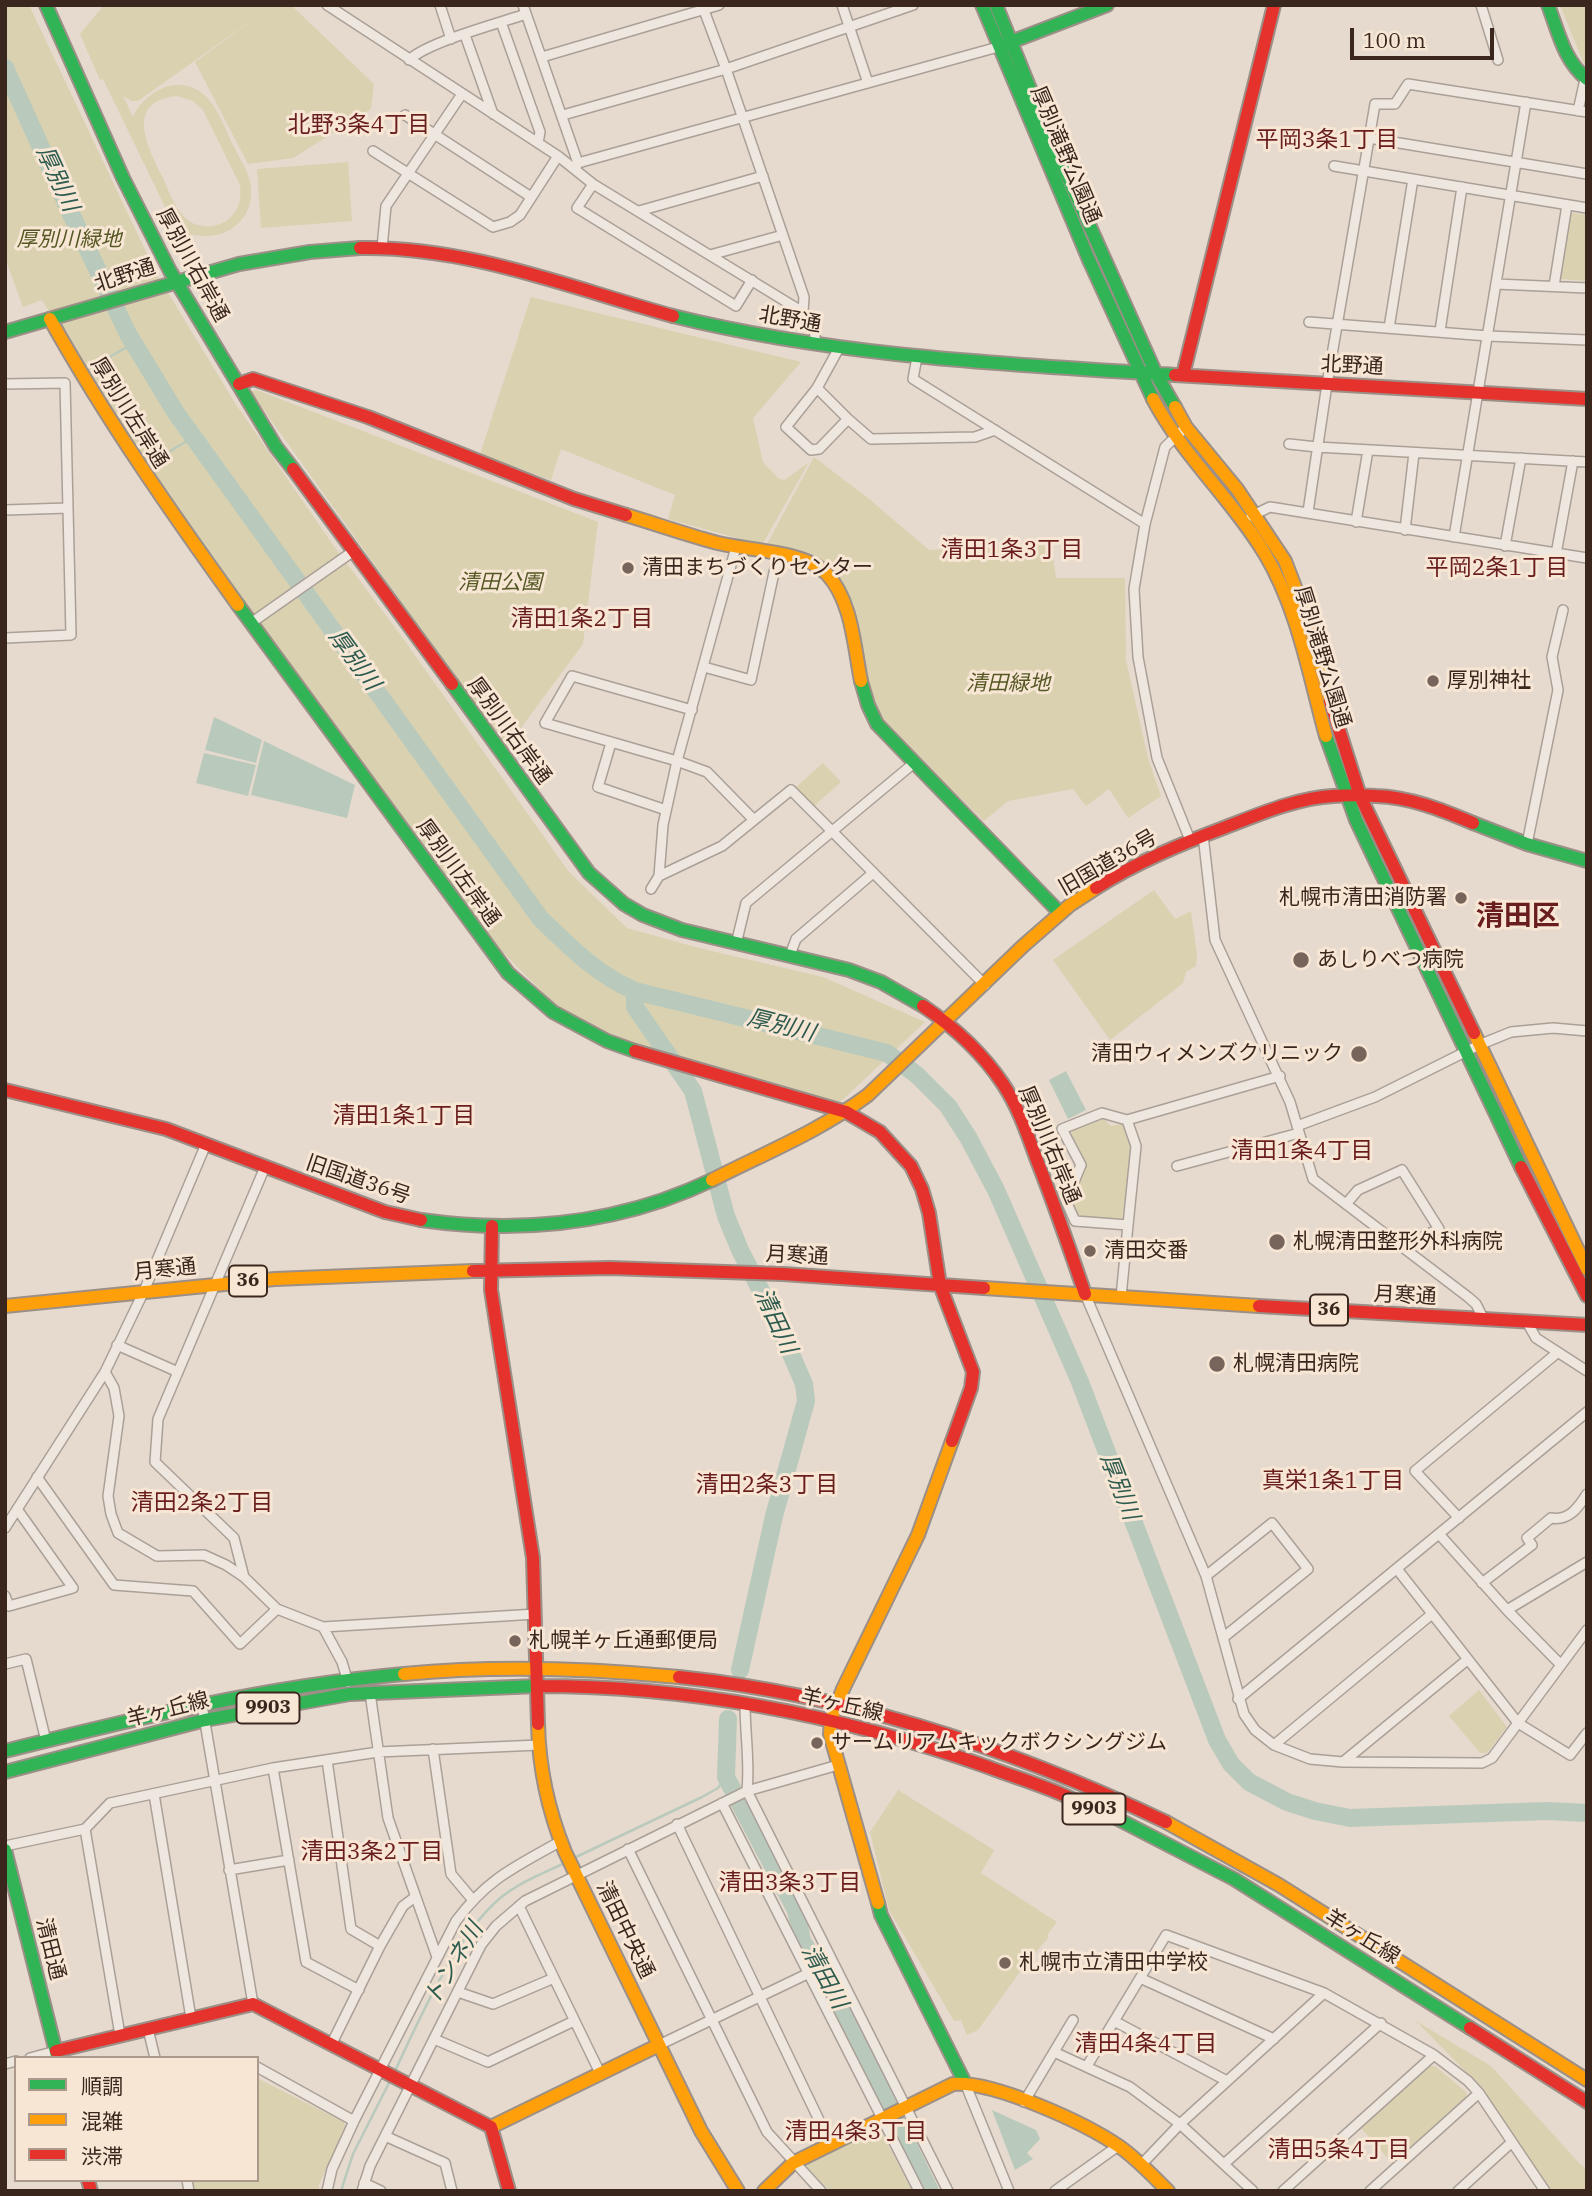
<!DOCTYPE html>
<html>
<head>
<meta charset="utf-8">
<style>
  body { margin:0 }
  #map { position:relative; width:1592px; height:2196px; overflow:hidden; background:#e6dace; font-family:"IBM Plex Serif","Noto Sans JP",serif }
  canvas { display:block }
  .frame { position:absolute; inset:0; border:7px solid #3b261e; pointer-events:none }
  .legend { position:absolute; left:14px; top:2056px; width:245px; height:126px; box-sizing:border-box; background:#f7e6d4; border:2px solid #ac998b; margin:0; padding:9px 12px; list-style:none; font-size:21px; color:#3b261e }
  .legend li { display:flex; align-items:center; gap:14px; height:35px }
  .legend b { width:35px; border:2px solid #ac998b }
  .scale { position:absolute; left:1350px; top:28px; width:144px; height:32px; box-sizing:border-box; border:4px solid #3b261e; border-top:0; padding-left:9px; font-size:21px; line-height:24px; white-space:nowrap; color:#3b261e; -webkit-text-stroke:5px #f7e6d4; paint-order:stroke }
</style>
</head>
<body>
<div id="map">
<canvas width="1592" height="2196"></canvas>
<div class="frame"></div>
<ul class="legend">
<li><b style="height:9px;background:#30b455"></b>順調</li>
<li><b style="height:9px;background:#ff9f0a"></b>混雑</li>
<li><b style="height:9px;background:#e5322d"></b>渋滞</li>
</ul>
<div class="scale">100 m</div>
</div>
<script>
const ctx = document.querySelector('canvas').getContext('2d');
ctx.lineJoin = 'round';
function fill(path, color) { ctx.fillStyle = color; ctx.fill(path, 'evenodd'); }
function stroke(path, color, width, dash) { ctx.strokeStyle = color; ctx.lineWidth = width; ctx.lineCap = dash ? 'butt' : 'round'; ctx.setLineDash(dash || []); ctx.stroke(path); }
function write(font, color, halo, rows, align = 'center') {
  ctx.font = font + ' "IBM Plex Serif","Noto Sans JP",serif'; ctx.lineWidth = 6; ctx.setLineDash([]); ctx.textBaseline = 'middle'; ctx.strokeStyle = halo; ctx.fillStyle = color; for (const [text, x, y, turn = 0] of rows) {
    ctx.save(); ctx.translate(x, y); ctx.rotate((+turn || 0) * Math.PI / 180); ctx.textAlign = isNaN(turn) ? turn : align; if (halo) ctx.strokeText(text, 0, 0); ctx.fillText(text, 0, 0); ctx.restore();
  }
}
fill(new Path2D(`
  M5,5H29L156,273L235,403L333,545L402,637L569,872L627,928L699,948L823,977L925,1022L837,1105L622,1042L556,1006L477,926L188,528L110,414L42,300L23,307L5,258Z
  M104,5H291L374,84L371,109L293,158L248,164L195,62L266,10L138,101H132L123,96L133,117C147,87 186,71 210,101C221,114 227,134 235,149C241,161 250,174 251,188C254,223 221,243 190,234V236L181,240L103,79L100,80L80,34ZM177,96L193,101L203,110L240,185C242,198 239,210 229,219C217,228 201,229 189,221C176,212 170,194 164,180C150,152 121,101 177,96Z
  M1560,5H1587V66L1584,64Z
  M348,162L352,221L261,228L257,169Z
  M1572,213L1587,215V281L1561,279L1559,276L1568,215Z
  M531,297L801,362L753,418L763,462L779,479L785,480L809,462L762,545L668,519L675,495L561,449L551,480L480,454Z
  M257,390L598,522L583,644L506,748L250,391Z
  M814,457L868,498L929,550L1051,545L1056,578H1125L1126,660L1148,758L1161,796L1128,818L1109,789L1086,806L1073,789L1008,801L984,821L879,720L861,665L846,592L816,557L787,551L767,544Z
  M823,763L841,782L813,807L795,788Z
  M1154,890L1175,919L1191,911L1197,955L1196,966L1186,972L1183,983L1110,1040L1053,960Z
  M1103,1118L1111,1126L1125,1123L1133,1149L1122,1218L1117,1220L1078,1217L1072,1205L1086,1162L1071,1134L1072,1130Z
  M1479,1690L1507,1727L1487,1753H1480L1449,1716Z
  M898,1790L994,1850L981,1873L1057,1922L1047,1935L1049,1937L1028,1961L978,2030L967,2035L961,2020L954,2021L889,1910L870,1832Z
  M1416,2021L1491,2066L1580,2164L1587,2169V2191H1552L1478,2084Z
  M1430,2066H1435L1467,2093L1466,2097L1392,2163L1361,2128Z
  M257,2078L344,2122L345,2126L319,2185V2191H195L192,2180H257Z
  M881,2131L912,2191H830L807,2168V2165L871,2132Z`), '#d9d1b0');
fill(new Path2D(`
  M214,717L262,740L256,763L205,750Z
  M264,741L355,785L347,818L251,795Z
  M204,753L256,765L248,796L196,783Z
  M1066,1071L1086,1110L1068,1119L1049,1080Z
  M992,2110L1036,2130L1040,2139L1027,2153L1033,2159L1015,2170Z`), '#b9cabc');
stroke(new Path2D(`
  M106,359L134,343
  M161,457L193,437
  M574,1858L702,1797L718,1788L726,1777
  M394,2073C419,2020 455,1937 499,1899C518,1883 543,1873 565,1863
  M341,2191L353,2154L391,2079`), '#b9cabc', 2.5);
stroke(new Path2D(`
  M5,68L71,214L128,334L176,413L540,918C569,946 597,975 635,991L887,1053L917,1075L948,1106L968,1137L996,1190L1080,1382L1217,1740L1231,1764L1249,1782L1287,1802L1315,1811L1350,1818L1547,1811L1587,1813
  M635,991V1007L693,1091L726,1216L740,1250L777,1322L804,1384L806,1401L774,1516L740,1670
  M728,1719L726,1777L796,1910L802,1941L832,1989L930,2191`), '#b9cabc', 18);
const street = new Path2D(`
  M327,5L558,156L593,184L803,312L813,321L816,344
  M440,5L451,39
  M523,5L578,163L577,165
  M702,5L726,69L804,297L803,312
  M842,5L868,83
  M1481,5L1498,60
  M501,22L540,132L538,143
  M465,35L493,114
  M542,57L719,5
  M409,60C428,42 499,23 526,14
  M1578,111L1585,79
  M405,115L531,197
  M563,115L726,69L913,5
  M1369,138L1587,174
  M373,151L493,227L510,222L520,215L558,156
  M578,163L998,47
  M1334,166L1587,208
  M593,184L577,208L736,306L752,280
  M639,211L763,176
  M382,248L386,206L462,94
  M710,255L783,235
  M1496,284L1587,288
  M1554,286L1567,205
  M1309,322L1488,336L1587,340
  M1389,328L1413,179
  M1440,331L1462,187
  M839,348L817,388L848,419L871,439L975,437L995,430
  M917,357L913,379L1145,524
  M5,384L65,383L71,635L5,638
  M817,388L786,427L811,450L819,449L848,419
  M1186,427L1165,447L1145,524L1134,589L1138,657L1157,758L1190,840
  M1289,444L1317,447L1587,462
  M5,510L68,508
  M1308,512L1327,384L1375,104H1395L1408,84L1587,112
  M1251,516L1270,507L1587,558
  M1356,522L1368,450
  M1405,530L1414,453
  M1454,537L1526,102
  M1505,546L1521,458
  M1556,554L1573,461
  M251,623L355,550
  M704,667L751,680L778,554
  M692,710L572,676L545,723L677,761L707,772L754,820
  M611,743L598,787L666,810
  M1203,835L1215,940L1290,1102L1313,1179L1468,1297L1476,1304L1484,1320
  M1527,844L1558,690L1552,657L1563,610
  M659,876L722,846L791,790L985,985
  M651,889L659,876L663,825L677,761L736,547
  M736,944L746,903L914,763
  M790,955L796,939L873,873
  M1127,1120L1136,1146L1128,1225
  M1297,1126L1375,1097L1479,1045L1511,1032L1553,1028L1587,1031
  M1177,1166L1299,1133
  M265,1167L158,1419L155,1462L234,1538L244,1577L277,1609L323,1627L342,1662L348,1682
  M1346,1204L1358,1190L1402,1170L1439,1229L1401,1247
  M1085,1294L1206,1576L1244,1714L1255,1730L1274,1745L1310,1759L1343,1762L1482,1763L1492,1758L1587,1630
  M1121,1297L1128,1225L1075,1221L1066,1201L1081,1165L1062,1129L1102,1113L1127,1120L1280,1076
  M1527,1322L1536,1338L1587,1371
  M117,1345L178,1372
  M105,1372L114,1388L119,1416L108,1496L111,1514L118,1533L157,1556L204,1555L226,1565L244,1577
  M37,1477L114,1585L193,1591L240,1644L277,1609
  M1459,1518L1415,1471L1557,1353
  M5,1528L105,1372L144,1291L206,1144
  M1439,1534L1507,1610L1587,1562
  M1397,1569L1518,1723L1570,1755L1587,1733
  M1206,1576L1272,1523L1308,1569L1224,1637
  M1482,1583L1532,1545L1527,1538L1551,1518C1569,1521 1578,1508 1587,1494
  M5,1596L9,1606L73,1588L17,1509
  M1507,1610L1561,1665
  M323,1627L536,1614
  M5,1664L26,1659L46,1741
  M370,1693L388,1818L437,1957
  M1238,1699L1587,1412
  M745,1704C745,1734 750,1762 747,1791L948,2191
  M202,1705L253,2004
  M1274,1745L1432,1614
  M433,1749L451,1874L472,1899
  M327,1760L351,1929L380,1946
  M1343,1762L1467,1660
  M273,1768L306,1962L359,1990
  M154,1794L191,2018
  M722,1803L919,2191
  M677,1824L831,2145
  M85,1829L120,2035
  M5,1846L85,1829L110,1803L273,1768L378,1752L539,1745
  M628,1849L767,2132L821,2191
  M229,1870L289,1860
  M519,1906L601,2075
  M1140,1978L1274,2039
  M458,1992L493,2004L554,1978
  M1114,2021L1227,2081
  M148,2029L155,2058
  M434,2039L488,2062L574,2021
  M332,2043L380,1946L403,1906L415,1897
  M659,2045L832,1962
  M1054,2052L1130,2087L1180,2124L1253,2191
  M30,2058L56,2051
  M5,2064L16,2061
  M1087,2066L1166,1935L1324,1993L1434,2055L1468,2081L1479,2093L1545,2191
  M257,2067L354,2121
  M965,2083L1009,2191
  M1024,2102L1073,2020
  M385,2136L445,2163L452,2191
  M1224,2164L1381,2023
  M1141,2165L1180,2124L1324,1993
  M187,2180L189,2191
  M364,2183L381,2191
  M327,2191L332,2169L354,2121L456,1921C488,1878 515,1867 561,1841
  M362,2191L370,2166L481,1945L496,1926L525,1901L747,1791L838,1765
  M1055,2191L1118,2146
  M1283,2191L1434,2055
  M1370,2191L1479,2093
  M1458,2191L1512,2142`);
const fast = new Path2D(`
  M46,5L123,178L170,271L276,447L293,469
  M982,5L1089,260L1153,399
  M996,5L1048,133L1156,374L1175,407
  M1548,5C1558,31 1564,61 1587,79
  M1003,45L1107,5
  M673,316C838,357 1007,364 1175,375
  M5,332L239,264L310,252L360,248
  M238,605L508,973L553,1012L607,1041L635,1051
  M861,681L868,705L877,724L1060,913
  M452,684L589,873L624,904L643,915L682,930L849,970L881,982L923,1006
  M1326,736L1356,820L1521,1167
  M1473,823L1527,844L1587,861
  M421,1220C521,1234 620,1224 712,1180
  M5,1751C137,1718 268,1686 404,1674
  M5,1772L205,1720L350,1694L537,1686
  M1068,1797L1116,1818L1234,1879L1470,2028
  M5,1850L57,2056
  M878,1903L881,1915L965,2083`);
const slow = new Path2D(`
  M50,319C106,419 171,512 238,605
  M1153,399C1183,456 1232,499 1265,554C1298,609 1309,675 1326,736
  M1175,407L1186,427L1237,489L1285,561L1310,626L1330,701
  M626,515C656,524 685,534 714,542C746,551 804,550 827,574C852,601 854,646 861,681
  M1474,1033L1587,1269
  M712,1180C765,1153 820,1131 868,1095L1023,946L1070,905L1096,888
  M984,1288L1259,1306
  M5,1306L275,1279L473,1271
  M404,1674C495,1665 587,1668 679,1677
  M538,1724C539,1770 548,1810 565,1852L701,2131L738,2191
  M1166,1822L1279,1885L1587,2080
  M878,1903L830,1734L831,1720L843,1689L918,1535L952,1441
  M491,2127L659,2045
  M764,2191L793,2163L953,2084C994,2081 1085,2123 1120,2147C1137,2159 1153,2176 1168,2191`);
const jam = new Path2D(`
  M360,248C468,246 571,288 673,316
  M1175,375L1587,399
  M1183,375L1274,5
  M239,384L253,379L368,417L574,499L626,515
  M293,469L452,684
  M1330,701L1360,796L1474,1033
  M1096,888C1137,862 1181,844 1226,827C1260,814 1297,798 1333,796C1347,795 1362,795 1376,796C1410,797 1442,810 1473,823
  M923,1006C954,1027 983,1054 1003,1084C1019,1108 1028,1136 1038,1163C1055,1206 1070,1250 1085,1294
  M635,1051L846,1112L880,1132L911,1166L922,1189L929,1213L940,1285L973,1372L971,1388L952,1441
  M5,1090L166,1129L385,1212L421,1220
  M1521,1167L1587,1296
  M492,1226L491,1290L533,1558L538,1724
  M473,1271L610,1268L783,1274L984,1288
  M1259,1306L1587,1325
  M679,1677C849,1695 1011,1748 1166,1822
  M537,1686C690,1686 844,1716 988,1767C1014,1777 1042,1785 1068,1797
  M1470,2028L1587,2102
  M56,2051L253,2004L491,2127L509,2191
  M88,2180L91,2191`);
stroke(street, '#aba097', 12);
stroke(fast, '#9b8f87', 16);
stroke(slow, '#9b8f87', 16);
stroke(jam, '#9b8f87', 16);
stroke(street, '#eee7e0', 9);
stroke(fast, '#30b455', 12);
stroke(slow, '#ff9f0a', 12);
stroke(jam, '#e5322d', 12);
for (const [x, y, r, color] of [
  [628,568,7,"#77655c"],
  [1433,681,7,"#77655c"],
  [1461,898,7,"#77655c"],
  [1301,960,9,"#77655c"],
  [1359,1054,9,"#77655c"],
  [1277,1242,9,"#77655c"],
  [1090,1251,7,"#77655c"],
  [1217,1364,9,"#77655c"],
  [515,1641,7,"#77655c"],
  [817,1743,7,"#77655c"],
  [1005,1963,7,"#77655c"]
]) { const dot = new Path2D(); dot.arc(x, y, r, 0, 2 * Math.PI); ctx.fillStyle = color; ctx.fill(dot); stroke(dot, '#f7e6d4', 2.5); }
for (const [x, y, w] of [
  [248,1281,38],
  [1329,1310,38],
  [268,1708,63],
  [1094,1809,63]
]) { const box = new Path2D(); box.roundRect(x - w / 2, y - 15.5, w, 31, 5); ctx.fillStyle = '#f7e6d4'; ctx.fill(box); stroke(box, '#3b261e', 2); }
write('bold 19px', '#3b261e', null, [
  ["36",248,1281],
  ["36",1329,1310],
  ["9903",268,1708],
  ["9903",1094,1809]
]);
write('21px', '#3b261e', '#f7e6d4', [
  ["厚別滝野公園通",1065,155,67],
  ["厚別川右岸通",192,265,61],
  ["北野通",125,276,-18],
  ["北野通",790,320,10],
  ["北野通",1352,366,3],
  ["厚別川左岸通",129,413,58],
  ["厚別滝野公園通",1322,657,73],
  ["厚別川右岸通",509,731,54],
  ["旧国道36号",1108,863,-30],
  ["厚別川左岸通",458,873,54],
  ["厚別川右岸通",1049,1145,67],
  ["旧国道36号",358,1180,19],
  ["月寒通",797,1256,3],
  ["月寒通",165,1270,-6],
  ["月寒通",1405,1296,3],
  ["羊ヶ丘線",842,1705,13],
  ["羊ヶ丘線",168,1710,-14],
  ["清田中央通",625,1930,64],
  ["羊ヶ丘線",1362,1937,32],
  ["清田通",50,1949,76]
]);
write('italic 21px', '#555824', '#f7e6d4', [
  ["厚別川緑地",69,240],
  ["清田公園",500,583],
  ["清田緑地",1008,684]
]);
write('21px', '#3b261e', '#f7e6d4', [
  ["清田まちづくりセンター",642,568],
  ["厚別神社",1447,681],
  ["札幌市清田消防署",1447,898,"right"],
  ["あしりべつ病院",1317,960],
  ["清田ウィメンズクリニック",1343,1054,"right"],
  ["札幌清田整形外科病院",1293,1242],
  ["清田交番",1104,1251],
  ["札幌清田病院",1233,1364],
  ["札幌羊ヶ丘通郵便局",529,1641],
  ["サームリアムキックボクシングジム",831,1743],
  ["札幌市立清田中学校",1019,1963]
], 'left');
write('23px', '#691d1c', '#f7e6d4', [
  ["北野3条4丁目",359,125],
  ["平岡3条1丁目",1327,140],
  ["清田1条3丁目",1012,550],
  ["平岡2条1丁目",1497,568],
  ["清田1条2丁目",582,619],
  ["清田1条1丁目",404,1116],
  ["清田1条4丁目",1302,1151],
  ["真栄1条1丁目",1333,1481],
  ["清田2条3丁目",767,1485],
  ["清田2条2丁目",202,1503],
  ["清田3条2丁目",372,1852],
  ["清田3条3丁目",790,1883],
  ["清田4条4丁目",1146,2044],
  ["清田4条3丁目",856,2132],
  ["清田5条4丁目",1339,2150]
]);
write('italic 23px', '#2d5b4f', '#f7e6d4', [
  ["厚別川",57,179,65],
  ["厚別川",354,660,54],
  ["厚別川",781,1026,14],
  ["清田川",775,1321,65],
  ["厚別川",1119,1487,69],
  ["トンネ川",454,1964,-59],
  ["清田川",824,1977,61]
]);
write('bold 28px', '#691d1c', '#f7e6d4', [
  ["清田区",1518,917]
]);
</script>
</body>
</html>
